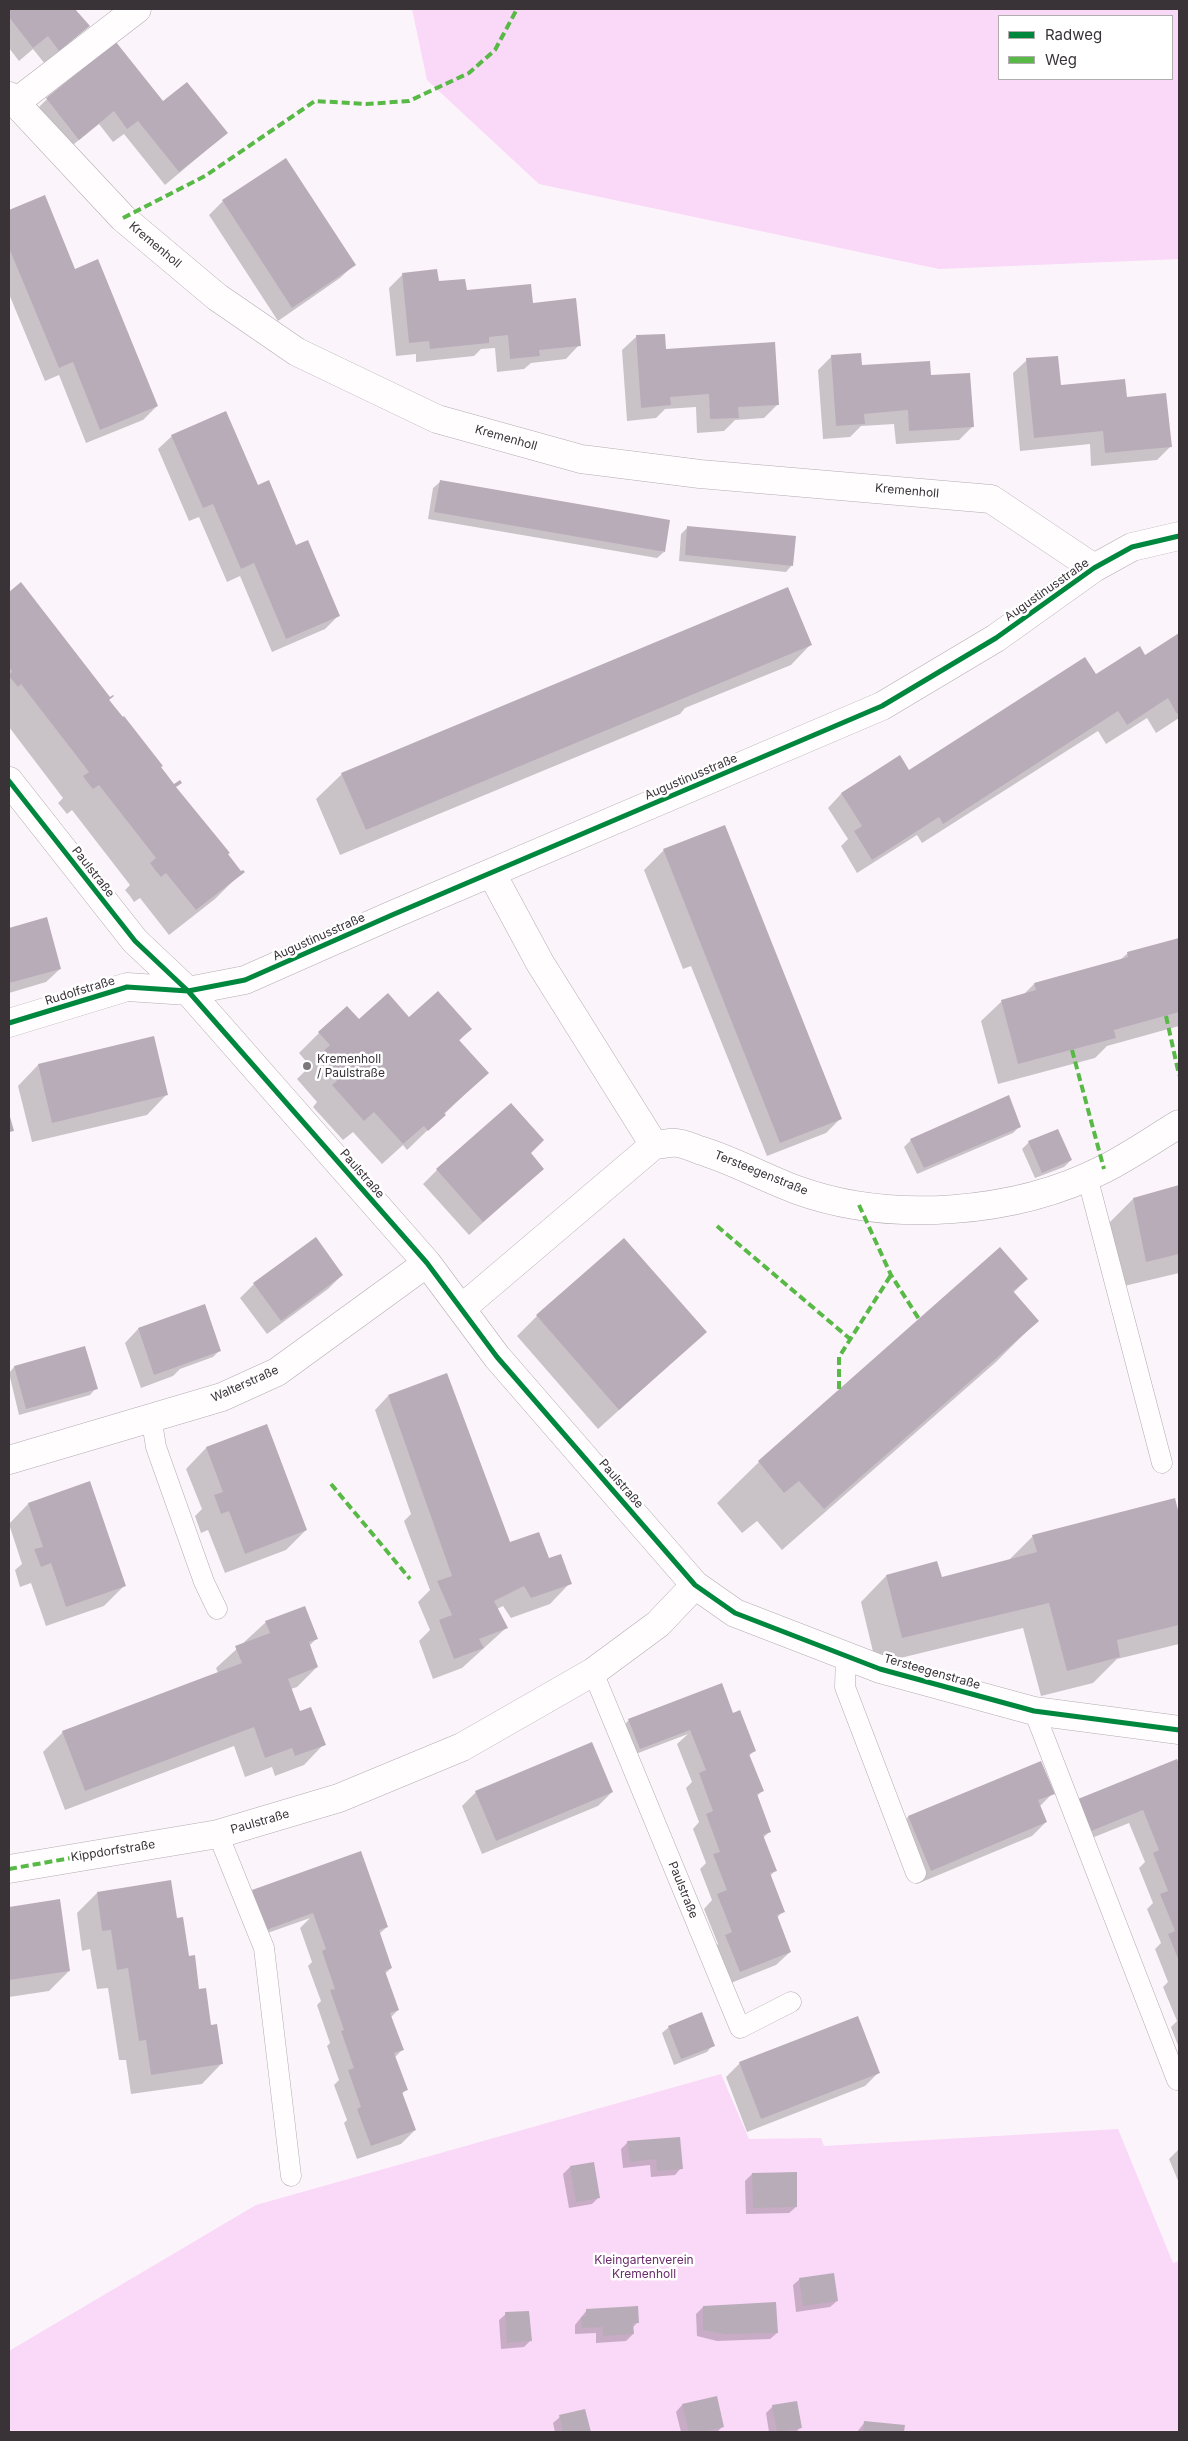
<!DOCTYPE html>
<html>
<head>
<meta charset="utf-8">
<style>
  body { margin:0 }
  #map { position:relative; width:1188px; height:2441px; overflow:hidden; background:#fcf4fb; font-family:Inter,sans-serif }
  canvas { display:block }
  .frame { position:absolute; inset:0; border:10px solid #393338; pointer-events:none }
  .legend { position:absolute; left:998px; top:15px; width:175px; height:65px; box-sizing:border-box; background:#fff; border:1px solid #b0adaf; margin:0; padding:6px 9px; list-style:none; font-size:15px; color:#393338 }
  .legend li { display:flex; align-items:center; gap:10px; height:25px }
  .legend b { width:25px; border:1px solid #b0adaf }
</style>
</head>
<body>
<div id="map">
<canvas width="1188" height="2441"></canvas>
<div class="frame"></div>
<ul class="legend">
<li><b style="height:6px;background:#00873e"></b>Radweg</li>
<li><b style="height:6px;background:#58b947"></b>Weg</li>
</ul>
</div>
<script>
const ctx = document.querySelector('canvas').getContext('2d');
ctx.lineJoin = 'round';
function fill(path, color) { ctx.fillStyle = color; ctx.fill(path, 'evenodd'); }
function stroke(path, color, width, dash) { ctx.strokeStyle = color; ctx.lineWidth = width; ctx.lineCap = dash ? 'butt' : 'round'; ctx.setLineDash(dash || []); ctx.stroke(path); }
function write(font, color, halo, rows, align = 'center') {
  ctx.font = font + ' Inter,sans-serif'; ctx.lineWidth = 5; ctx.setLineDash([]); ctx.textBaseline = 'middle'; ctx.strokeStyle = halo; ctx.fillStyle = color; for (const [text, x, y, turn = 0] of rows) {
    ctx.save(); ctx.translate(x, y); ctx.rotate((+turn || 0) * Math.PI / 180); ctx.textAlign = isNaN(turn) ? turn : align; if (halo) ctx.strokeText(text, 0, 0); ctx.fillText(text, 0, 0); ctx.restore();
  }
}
fill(new Path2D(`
  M412,9H1179V259L939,269L539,184L427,80ZM999,16H1172V79H999Z
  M721,2074L749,2139L821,2138L824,2146L1118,2129L1173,2263L1179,2261V2432H9V2351L256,2205Z`), '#fad8f8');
fill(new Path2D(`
  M9,9H74L88,26L45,64L33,49L19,61L9,48Z
  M47,99L163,103L227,133L165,185L124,134L113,142L99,124L64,152L33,113Z
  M44,197L75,271L157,406L143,420L86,443L59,375L45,381L9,294V211Z
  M223,201L354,265L340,278L278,321L209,215Z
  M403,274L465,291L579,345L566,359L531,363L524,369L497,372L495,348L481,349L474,356L416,362V354L396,356L389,288Z
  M636,337L665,350L778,404L764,418L735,420L724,431L697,433L696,407L665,409L656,418L627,421L622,350Z
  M832,356L860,366L930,376L973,426L959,440L896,444L894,424L861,426L850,437L823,439L818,370Z
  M1027,360L1060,386L1126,398L1171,446L1157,460L1091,466L1090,444L1020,451L1013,373Z
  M172,436L257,487L339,615L325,629L272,652L240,576L227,582L199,517L189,521L158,449Z
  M440,482L664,552L657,558L428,519L433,488Z
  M688,527L792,565L786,572L679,561L681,534Z
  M21,584L241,873L215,899L169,935L140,898L134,902L130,896L125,890L130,885L72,810L67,814L58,803L63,798L9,727V594Z
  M1179,635V718L1156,733L1147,718L1106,744L1098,731L922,843L917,835L857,873L841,846L848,839L828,808L841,794L899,757L908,771L1095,676L1145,657Z
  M811,644L791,665L685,708L680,714L340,855L316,799L342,774Z
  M664,850L840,1119L826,1133L767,1156L691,966L683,969L644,870Z
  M47,919L60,969L46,982L9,993V929Z
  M1179,939V1026L1107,1046L1095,1058L998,1084L981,1021L1002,1001L1023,995L1034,984L1119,961L1128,953Z
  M409,1019L470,1029L459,1041L487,1073L407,1150L403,1145L382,1164L353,1132L343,1140L313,1107L317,1102L297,1079L310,1066L299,1053L319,1033L359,1021Z
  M153,1038L167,1094L147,1115L32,1142L18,1086L38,1065Z
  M1020,1126L1013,1133L917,1174L904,1147L911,1140Z
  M1029,1142L1071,1160L1064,1167L1035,1178L1022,1149Z
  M530,1153L543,1169L469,1235L423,1184L437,1170Z
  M1179,1186V1273L1120,1287L1107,1225L1133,1199Z
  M342,1275L328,1289L267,1334L240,1298L254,1284Z
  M1027,1279L1013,1293L1037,1321L996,1362L782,1550L757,1521L742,1533L717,1503L759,1462Z
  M537,1316L706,1332L598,1429L517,1336Z
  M138,1329L220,1350L213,1357L180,1369L173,1376L141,1388L125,1343Z
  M84,1347L96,1388L90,1395L19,1415L9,1373L14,1367Z
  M388,1396L510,1544L548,1560L570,1583L550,1604L511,1618L503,1606L497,1609L506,1628L462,1668L433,1679L419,1641L430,1630L418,1602L430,1590L404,1521L411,1514L375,1410Z
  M266,1425L306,1530L286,1550L225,1573L208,1530L201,1533L195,1516L202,1509L186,1469L206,1448Z
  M89,1483L125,1585L104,1606L46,1626L31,1583L20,1587L15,1570L22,1564L9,1524L28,1504Z
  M1174,1500L1179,1519V1644L1117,1659L1093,1683L1041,1696L1023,1628L876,1664L861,1602L886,1576L941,1579L1008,1561L1033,1536Z
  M266,1622L316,1639L309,1646L317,1667L297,1687L291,1689L300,1713L324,1744L304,1765L275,1776L272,1767L245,1777L234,1746L65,1810L43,1752L63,1732L218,1673L216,1668Z
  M732,1714L754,1751L749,1756L762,1791L756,1797L770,1831L763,1838L775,1871L770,1876L783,1911L777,1918L790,1952L776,1965L726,1985L712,1950L718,1944L704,1909L712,1900L700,1869L706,1863L693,1829L699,1822L686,1788L692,1782L677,1744L688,1734L633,1755L622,1727L629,1720Z
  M1177,1760L1179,1767V2048L1171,2027L1177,2021L1163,1987L1168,1982L1155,1949L1161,1943L1147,1909L1153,1903L1139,1868L1145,1862L1129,1823L1077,1844L1064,1814Z
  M1040,1762L1053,1793L1039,1807L1046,1822L1032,1836L917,1884L894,1831L908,1817Z
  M476,1792H612L598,1806L482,1854L462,1806Z
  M253,1891L387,1927L379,1934L391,1968L385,1974L398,2010L391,2017L402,2050L395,2057L406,2090L402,2094L415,2130L401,2144L357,2159L344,2123L347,2120L334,2085L339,2080L327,2046L330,2043L317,2005L321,2001L308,1966L312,1962L300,1928L310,1918L259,1936L246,1898Z
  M97,1893L176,1920L222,2063L202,2084L131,2094L126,2060H119L108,1988L97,1989L90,1949L82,1951L77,1913Z
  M59,1901L69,1971L49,1991L9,1997V1908Z
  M669,2027L713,2045L707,2052L674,2065L662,2033Z
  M740,2063L879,2072L865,2086L747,2132L726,2077Z
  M628,2142L681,2168L675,2175L651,2177L650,2165L623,2168L621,2149Z
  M1179,2149V2183L1169,2159Z
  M570,2167L599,2197L592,2204L569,2208L563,2174Z
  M752,2174L796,2207L789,2213L746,2214L745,2181Z
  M800,2279L837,2301L830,2307L796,2312L793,2285Z
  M703,2307L777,2333L770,2339L717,2341L697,2336L696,2314Z
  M587,2310L638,2322L632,2328L633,2334L626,2341L596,2343V2333L575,2334V2325Z
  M506,2314L530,2341L524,2347L501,2349L499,2320Z
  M682,2405L722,2427L717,2432H681L676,2412Z
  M773,2406L800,2428L796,2432H769L766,2413Z
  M560,2417L590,2432H555L553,2423Z
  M865,2422L903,2426V2432H857Z`), '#0003');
fill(new Path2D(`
  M9,9H75L90,26L59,51L48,36L33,48L9,17Z
  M116,42L163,101L187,82L228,133L179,172L138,121L127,129L114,111L79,140L46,98Z
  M286,158L356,265L292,308L222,200Z
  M45,195L75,269L98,259L158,406L100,430L73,362L59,368L9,248V210Z
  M437,269L439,281L465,279L467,290L531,284L533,303L576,298L581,346L539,350L540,356L510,359L508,335L489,337V343L430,349L429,341L409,343L402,273Z
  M665,334L666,349L775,342L779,405L738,407L739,418L710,419L709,394L670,397L671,405L641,408L636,335Z
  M861,353L862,365L930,361L931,375L970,373L974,427L909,431L908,410L864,414L865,424L836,426L831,355Z
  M1058,356L1061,385L1125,379L1127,397L1166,393L1172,447L1105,453L1103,431L1034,438L1026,358Z
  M226,411L258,485L269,480L296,545L308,540L340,616L286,639L254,563L241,569L213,504L203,508L171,435Z
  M440,480L670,520L665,552L434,512Z
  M687,526L796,536L793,566L685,555Z
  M21,582L110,697L113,695L114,696L109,700L123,717L124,716L163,766L161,767L174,784L180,780L182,783L176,787L230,853L228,854L241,871L243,870L245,872L196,910L166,873L161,877L155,870L150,863L156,858L99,785L93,789L88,783L83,776L89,772L21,684L18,687L9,676L12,671L9,667V592Z
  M788,587L812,645L366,830L341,773Z
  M1179,633V712L1177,714L1168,698L1127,725L1118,711L943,824L939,817L872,860L854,831L862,826L841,793L900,755L909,770L1085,657L1096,674L1140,646L1145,655Z
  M725,825L842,1119L780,1143L663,849Z
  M47,917L61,969L9,983V928Z
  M1179,938V1012L1114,1030L1116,1038L1018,1064L1001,1000L1036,990L1034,983L1128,957L1127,952Z
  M438,991L472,1029L459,1040L489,1073L444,1113L446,1115L428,1131L424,1126L403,1144L374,1112L364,1121L332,1085L337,1081L316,1058L330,1045L318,1032L347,1006L359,1019L388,993L409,1017Z
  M154,1036L168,1095L52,1123L38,1064Z
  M1009,1095L1021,1127L924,1168L910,1139Z
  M511,1103L544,1140L531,1153L544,1169L483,1222L436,1169Z
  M9,1113L14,1131L9,1132Z
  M1058,1129L1072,1160L1042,1173L1028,1141Z
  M1179,1185V1254L1146,1262L1133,1198Z
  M316,1237L343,1275L281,1321L253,1283Z
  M624,1238L707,1332L619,1410L536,1315Z
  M1000,1247L1028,1279L1013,1291L1039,1321L824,1509L799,1481L784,1493L758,1461Z
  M205,1304L221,1351L154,1375L138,1328Z
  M85,1346L98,1389L26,1409L14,1366Z
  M447,1373L510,1542L539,1532L549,1558L561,1554L572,1584L531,1598L524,1586L494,1601L508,1628L479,1639L484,1648L454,1659L439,1620L452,1615L437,1581L452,1576L388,1395Z
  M267,1424L307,1530L245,1554L229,1511L221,1514L214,1495L223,1492L206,1447Z
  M90,1481L126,1586L66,1607L51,1563L41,1567L34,1549L43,1547L28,1503Z
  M1175,1498L1179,1514V1625L1117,1640L1120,1657L1067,1671L1049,1603L902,1638L886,1575L937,1561L942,1577L1037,1552L1032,1535Z
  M305,1606L318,1639L309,1642L318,1667L288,1679L300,1711L311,1707L326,1745L295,1756L292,1748L265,1758L254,1727L85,1791L62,1731L242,1663L235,1646L270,1633L265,1621Z
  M722,1683L733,1713L740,1710L756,1751L749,1754L764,1791L757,1794L771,1832L763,1835L777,1871L770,1873L785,1912L777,1915L791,1952L740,1972L725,1935L732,1932L717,1894L727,1890L713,1854L720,1852L706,1814L713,1811L699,1773L706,1770L690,1730L640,1749L628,1719Z
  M592,1742L613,1792L496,1841L475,1791Z
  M1177,1759L1179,1764V1961L1168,1934L1175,1931L1160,1894L1168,1891L1153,1853L1159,1850L1143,1810L1091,1831L1078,1799Z
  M1041,1761L1055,1794L1038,1800L1047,1822L931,1871L908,1816Z
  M361,1851L388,1927L379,1930L392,1968L385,1971L399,2010L390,2013L404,2050L394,2053L408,2090L402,2092L416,2130L371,2146L357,2109L361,2107L348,2070L354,2068L341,2031L344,2030L330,1990L335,1989L322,1951L326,1949L313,1913L266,1930L252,1890Z
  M171,1880L177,1918L183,1917L189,1956L195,1955L199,1989L206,1988L211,2025L217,2024L223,2064L151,2075L146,2040L139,2041L128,1968L117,1970L111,1930L102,1931L97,1892Z
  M60,1899L70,1971L9,1980V1907Z
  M702,2012L715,2046L681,2059L668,2026Z
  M858,2016L880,2073L761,2119L739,2062Z
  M680,2137L683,2169L657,2171L656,2159L630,2162L627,2141Z
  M594,2162L600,2198L576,2202L570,2166Z
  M797,2172V2207L753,2208L752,2173Z
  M834,2273L838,2301L803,2306L799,2278Z
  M776,2302L778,2333L725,2334L703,2330V2306Z
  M638,2306L639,2323H633L634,2334L603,2336L602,2327L582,2328L581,2317L586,2316V2309Z
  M529,2311L532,2341L507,2343L505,2312Z
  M717,2396L724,2427L702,2432H689L682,2404Z
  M797,2401L802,2428L777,2432L772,2405Z
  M585,2409L591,2432H563L559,2415Z
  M864,2421L905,2425L904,2432H863Z`), '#b9acb9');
const service = new Path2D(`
  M1087,1176L1162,1463
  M151,1416L156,1447L204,1582L217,1609
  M846,1656L845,1687L916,1873
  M593,1672L740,2028L791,2002
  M1034,1711L1177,2080
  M218,1834L264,1948L291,2176`);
const minor = new Path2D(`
  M9,96L123,218L217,297L297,352L437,419L581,459L700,474L991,499L1094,568
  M15,103L137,9
  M9,781L135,941L188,991L427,1263L497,1357L695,1585L735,1613L880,1669L1034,1711L1179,1730
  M492,874L540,963L654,1145
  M9,1023L127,987L188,991L245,980L392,915L882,706L996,638L1094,568L1132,547L1179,536
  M462,1308L654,1145C661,1145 670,1142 677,1143C684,1144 692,1147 699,1150C733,1160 764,1178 797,1190C891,1224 1016,1214 1104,1169C1130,1156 1154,1139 1179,1124
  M9,1460L222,1397L277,1372L427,1263
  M9,1869L218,1834L339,1798L462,1747L593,1672L658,1624L695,1585`);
stroke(service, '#b2acb1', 21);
stroke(minor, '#b2acb1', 29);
stroke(service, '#fffdfe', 20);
stroke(minor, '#fffdfe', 28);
stroke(new Path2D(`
  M123,218L205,176L315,101L366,104L409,101L469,73L495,50L517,9
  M1166,1016L1179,1075
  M1072,1050L1104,1169
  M859,1205L891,1275L919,1319
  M717,1226L849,1338
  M839,1389V1357L891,1275
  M331,1484L410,1579
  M9,1869L133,1847`), '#58b947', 4, [8, 4]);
stroke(new Path2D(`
  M9,781L135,941L188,991L427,1263L497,1357L695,1585L735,1613L880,1669L1034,1711L1179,1730
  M9,1023L127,987L188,991L245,980L392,915L882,706L996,638L1094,568L1132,547L1179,536`), '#00873e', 5);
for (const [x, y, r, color] of [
  [307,1066,5,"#7d777c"]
]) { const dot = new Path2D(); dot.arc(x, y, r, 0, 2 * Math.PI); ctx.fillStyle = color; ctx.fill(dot); stroke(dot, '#fff', 2); }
write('12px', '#393338', '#fff', [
  ["Kremenholl",155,245,40],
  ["Kremenholl",506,438,16],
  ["Kremenholl",907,491,5],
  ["Augustinusstraße",1047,590,-35],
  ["Augustinusstraße",691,777,-23],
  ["Paulstraße",93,872,52],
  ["Augustinusstraße",319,937,-24],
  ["Rudolfstraße",80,991,-17],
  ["Tersteegenstraße",761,1173,22],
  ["Paulstraße",362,1174,49],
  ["Walterstraße",245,1384,-24],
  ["Paulstraße",621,1484,49],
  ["Tersteegenstraße",932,1672,16],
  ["Paulstraße",260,1822,-16],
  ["Kippdorfstraße",113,1851,-9],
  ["Paulstraße",683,1890,68]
]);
write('12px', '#393338', '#fff', [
  ["Kremenholl",317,1059],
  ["/ Paulstraße",317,1073]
], 'left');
write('12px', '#6a2a6b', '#fff', [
  ["Kleingartenverein",644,2260],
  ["Kremenholl",644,2274]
]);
</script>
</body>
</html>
